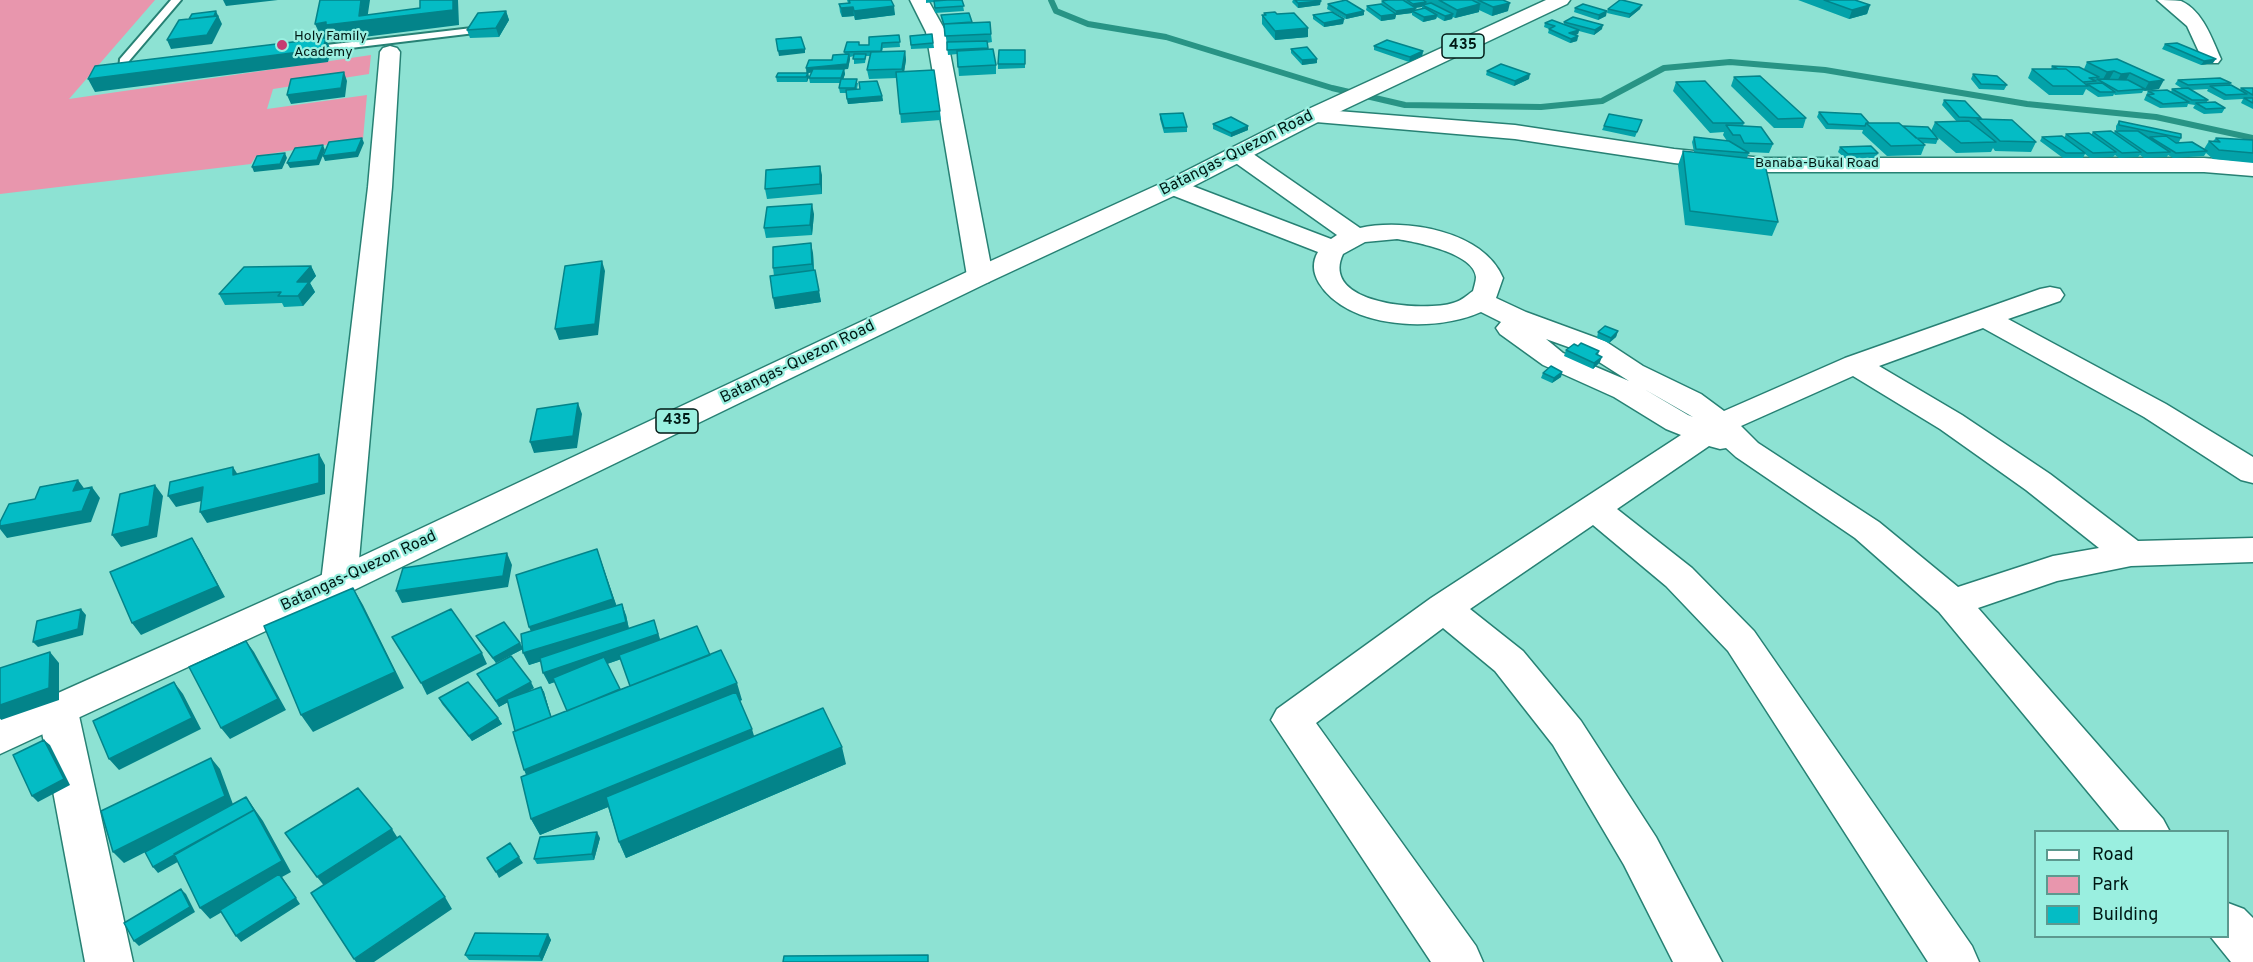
<!DOCTYPE html>
<html>
<head>
<meta charset="utf-8">
<style>
  body { margin:0 }
  #map { position:relative; width:2253px; height:962px; overflow:hidden; background:#8de2d3; font-family:Overpass,sans-serif }
  canvas { display:block }
  .legend { position:absolute; left:2034px; top:830px; width:195px; height:108px; box-sizing:border-box; background:#9aefe0; border:2px solid #5c998f; margin:0; padding:8px 10px; list-style:none; font-size:18px; color:#001915 }
  .legend li { display:flex; align-items:center; gap:12px; height:30px }
  .legend b { width:30px; border:2px solid #5c998f }
</style>
</head>
<body>
<div id="map">
<canvas width="2253" height="962"></canvas>
<ul class="legend">
<li><b style="height:8px;background:#fff"></b>Road</li>
<li><b style="height:16px;background:#e896ad"></b>Park</li>
<li><b style="height:16px;background:#04bcc5"></b>Building</li>
</ul>
</div>
<script>
const ctx = document.querySelector('canvas').getContext('2d');
ctx.lineJoin = 'round';
function fill(path, color) { ctx.fillStyle = color; ctx.fill(path, 'evenodd'); }
function stroke(path, color, width, dash) { ctx.strokeStyle = color; ctx.lineWidth = width; ctx.lineCap = dash ? 'butt' : 'round'; ctx.setLineDash(dash || []); ctx.stroke(path); }
function write(font, color, halo, rows, align = 'center') {
  ctx.font = font + ' Overpass,sans-serif'; ctx.lineWidth = 4.5; ctx.setLineDash([]); ctx.textBaseline = 'middle'; ctx.strokeStyle = halo; ctx.fillStyle = color; for (const [text, x, y, turn = 0] of rows) {
    ctx.save(); ctx.translate(x, y); ctx.rotate((+turn || 0) * Math.PI / 180); ctx.textAlign = isNaN(turn) ? turn : align; if (halo) ctx.strokeText(text, 0, 0); ctx.fillText(text, 0, 0); ctx.restore();
  }
}
fill(new Path2D(`
  M0,0H155L69,99L371,55L369,74L273,89L267,109L367,95L363,139L256,156L251,164L0,194Z`), '#e896ad');
stroke(new Path2D(`
  M1051,0L1056,11L1088,24L1166,37L1332,88L1405,105L1541,107L1602,101L1664,68L1730,62L1825,70L2027,104L2156,117L2253,138`), '#289485', 6);
const service = new Path2D(`
  M171,0H181L129,61L128,67L142,70V74L119,71L120,59Z
  M472,28L475,29V33L309,53L304,50L309,47Z`);
const minor = new Path2D(`
  M910,0H928L946,32L993,276L989,282L980,284L971,282L967,276L926,32Z
  M2157,0C2164,0 2174,0 2181,1C2203,11 2212,39 2221,59L2218,63H2204L2187,26Z
  M390,46L397,48L400,52L392,187L357,582L352,591L339,595L326,591L321,582L368,187L380,52L383,48Z
  M1238,147L1246,149L1360,228C1405,218 1484,231 1503,278L1496,298L1526,312L1605,341L1643,366L1701,394L1724,411L1845,358L2040,289L2050,287L2060,289L2064,295L2060,301L2008,319L2166,404L2253,457V483L2241,480L2144,417L1983,328L1879,366L1962,415L2050,474L2138,541L2253,538V562L2131,566L2057,581L1978,608L2163,819L2170,832H2121L1939,612L1855,538L1736,457L1726,448L1720,449L1709,446L1617,509L1692,568L1754,631L1972,946L1979,962H1928L1728,651L1666,586L1593,525L1470,609L1523,651L1581,721L1656,837L1722,962H1673L1624,865L1553,745L1495,671L1443,628L1316,723L1476,946L1483,962H1431L1271,720L1277,709L1431,598L1681,435L1666,429L1614,397L1543,365L1500,334L1496,328L1501,322L1481,312C1435,333 1347,329 1319,283C1313,273 1312,262 1318,252L1164,192L1161,187L1164,182L1173,180L1182,182L1331,239L1337,235L1230,159L1226,154L1230,149ZM1397,239C1416,242 1474,253 1476,277C1476,281 1474,287 1473,291C1466,296 1461,301 1453,303C1425,312 1319,305 1343,254L1365,242ZM1546,339L1585,353L1629,381L1563,353ZM1853,376L1940,429L2026,490L2099,548L2053,556L1958,587L1879,522L1758,443L1741,426ZM1644,389L1693,417L1688,415Z
  M58,695L72,700L78,711L133,962H85L38,711L44,700Z
  M2228,903L2244,909L2253,918V962H2231L2210,936H2228Z`);
const tertiary = new Path2D(`
  M1312,109L1515,125L1674,149L1763,158H2204L2253,162V176L2204,172H1763L1674,163L1515,139L1304,121L1301,116L1304,111Z`);
const primary = new Path2D(`
  M1546,0H1570L1567,4L1320,121L1182,192L989,282L352,591L0,754V719L326,573L971,270L1164,182L1304,111Z`);
stroke(service, '#278174', 4);
stroke(minor, '#278174', 3);
stroke(tertiary, '#278174', 3);
stroke(primary, '#278174', 3);
fill(service, '#fff');
fill(minor, '#fff');
fill(tertiary, '#fff');
fill(primary, '#fff');
fill(new Path2D(`
  M847,0H891L895,15L855,20L854,16L842,17L840,12L839,4L848,3Z
  M926,0H962L964,11L935,13L934,2L926,3Z
  M1293,0H1320V5L1298,8L1292,2Z
  M1388,0H1503L1508,11L1492,16L1479,10V12L1455,18L1453,17L1452,19L1444,21L1437,17L1436,19L1423,22L1412,15V13L1396,15L1395,19L1381,21L1366,10L1367,6L1381,4L1382,1ZM1422,7V9L1415,10V8Z
  M1798,0H1855L1870,5L1867,14L1849,19Z
  M1328,4L1364,15L1346,19L1327,9Z
  M1575,8L1606,16L1598,20L1574,12Z
  M1608,9H1640L1629,18L1607,13Z
  M506,11L509,20L499,37L470,38L467,30Z
  M1264,13L1277,14L1308,37L1275,40L1262,24V15H1264Z
  M941,15L972,22L991,34L992,42L987,43L988,49L996,65V74L959,76L957,54L948,55L945,29H944Z
  M1313,15L1344,19L1343,24L1324,27L1313,19Z
  M1564,22L1602,29L1594,35L1579,31L1578,34L1575,35L1578,36L1577,41L1570,43L1548,33L1549,29L1544,27L1545,23L1564,24Z
  M932,34L934,48L911,49L910,36Z
  M899,35L900,47L883,48L882,52L905,51L906,60L904,72L940,111L941,120L901,123L897,78L869,79L867,70L870,56H866L865,63L854,64V56L850,57V59L848,69H844L845,74L843,79L858,83L857,89L882,96L883,101L848,104L846,93H840L839,88L840,83H810L809,78L812,72L808,73L809,77L807,82H777L776,77L807,73L832,60L845,55L844,52L860,45H869Z
  M2165,44L2213,63L2201,65L2162,49Z
  M1374,46L1423,51L1422,56L1409,62L1374,50Z
  M1291,49L1317,63L1302,65L1291,53Z
  M1025,50V68L998,69V64Z
  M2117,59L2159,89L2143,91L2142,93L2115,95L2114,94L2113,96L2098,97L2086,89L2083,95H2049L2028,78L2032,69H2051L2052,66L2084,69L2087,62Z
  M1487,71L1529,79L1514,86L1486,75Z
  M1973,74L2007,85L2004,90L1979,89L1971,79Z
  M1734,77L1806,118L1803,128H1774L1731,86Z
  M2178,80L2231,83L2230,85L2240,90L2241,88H2253V109L2241,103L2243,99L2224,100L2207,91L2208,89L2190,90L2208,100L2206,103L2225,108L2222,113L2204,114L2193,108L2195,105L2188,104L2187,107L2160,108L2144,100L2148,91L2171,92L2172,89H2183L2175,84Z
  M1676,82L1744,123L1743,126L1773,144L1769,153L1748,152L1749,153L1747,158L1778,222L1772,236L1685,225L1678,165L1683,151L1694,152L1692,142L1694,137L1727,141L1723,135L1724,132L1710,133L1673,91Z
  M1944,100L1981,118L2036,142L2031,152L1995,151L1993,148L1991,152L1956,153L1935,135L1938,139L1936,144L1922,143L1925,145L1921,155L1887,156L1862,133L1863,130L1826,129L1817,117L1819,112L1869,123L1903,126L1931,131L1935,122H1957L1942,105Z
  M1160,114L1187,127V132L1164,133L1160,119Z
  M1642,120L1635,137L1602,130L1604,126Z
  M2119,121L2181,138L2179,142L2204,149L2209,141H2213L2216,138L2253,140V163L2213,159L2206,153L2204,156L2173,158L2168,155L2167,157L2144,158L2140,155L2138,157L2119,158L2115,155L2113,157L2090,158L2085,154L2083,158H2063L2040,141L2042,137L2064,138L2066,134L2091,135L2093,132L2114,133L2115,131H2119L2116,130V126Z
  M1213,124L1248,130L1231,137L1213,129Z
  M1840,147L1878,153L1876,158L1846,159L1838,152Z
  M822,175V194L767,199L765,189Z
  M814,214L812,235L766,238L764,228Z
  M813,253L814,270H815L821,302L775,309L774,276L773,268Z
  M311,266L316,276L310,283L315,292L303,306L284,307L282,303L225,305L219,294Z
  M1618,331L1616,337L1609,343L1597,338L1598,332Z
  M1578,346L1599,351L1598,355L1600,362L1593,369L1564,356L1566,350Z
  M1562,372L1561,377L1552,383L1541,378L1543,373Z
  M601,561L616,605L626,615L629,629L660,640L710,655L742,700L739,701L754,737L846,764L626,858L619,842L608,807L540,835L531,819L526,775L508,702L499,707L477,674L534,688L527,692L541,687L544,692L551,717L567,711L555,682L549,684L541,661L529,665L523,649L496,663L479,641L476,636L520,643L523,648L531,631L529,627ZM621,659L630,686L621,690L607,664Z
  M439,698L498,718L502,724L472,741L442,704Z
  M600,838L594,860L537,864L534,859Z
  M548,934L551,940L542,961L469,960L465,955Z`), '#03a2a9');
fill(new Path2D(`
  M223,0H278L226,6Z
  M361,0H370L367,20L453,0H458L459,25L332,41L331,38L326,39L331,50L328,62L95,92L88,79L322,39L315,24L359,16Z
  M1321,1L1320,5L1298,8V3Z
  M1426,2L1425,6L1422,5V7L1412,8L1413,4Z
  M1510,3L1508,11L1492,16L1493,7Z
  M1480,4L1479,12L1455,18L1457,10Z
  M1642,5L1640,9L1629,18L1630,14Z
  M1870,5L1867,14L1849,19L1852,10Z
  M894,6L895,15L855,20L854,11Z
  M853,7L854,16L842,17L841,8Z
  M1416,8L1415,12L1412,11V13L1396,15L1395,19L1381,21V16L1396,14V11Z
  M216,11L222,24L212,44L171,49L167,40Z
  M506,11L509,20L499,37L496,28Z
  M1364,11V15L1346,19V15Z
  M1607,11L1606,16L1598,20L1599,15Z
  M1453,14L1452,19L1444,21L1445,16Z
  M1437,15L1436,19L1423,22L1424,17Z
  M1344,19L1343,24L1324,27V23Z
  M1603,25L1602,29L1594,35L1595,30Z
  M1308,28V37L1275,40V31Z
  M1579,30L1578,34L1568,38L1569,33Z
  M1578,36L1577,41L1570,43L1571,39Z
  M805,49V53L779,56L778,51Z
  M905,51L906,60L903,78L902,69Z
  M1423,51L1422,56L1409,62L1410,57Z
  M849,54L850,59L848,69L808,73L809,77L807,82L806,68Z
  M1317,59V63L1302,65V60Z
  M2216,59L2213,63L2201,65L2204,61Z
  M844,69L845,74L842,83L841,78Z
  M2114,71L2109,80L2102,81L2107,72Z
  M344,72L347,81L345,97L291,104L287,95Z
  M2130,73L2125,82L2116,83L2121,74Z
  M1530,74L1529,79L1514,86L1515,81Z
  M2164,80L2159,89L2144,91L2149,82Z
  M882,96L883,101L848,104L847,99Z
  M1248,126V130L1231,137V133Z
  M362,138L364,143L358,157L325,161L323,156Z
  M323,145L325,150L319,165L290,168L287,163Z
  M285,153L287,158L282,169L254,172L252,167Z
  M820,166L822,175V194L820,184Z
  M812,204L814,214L812,235L810,225Z
  M811,243L813,253L814,274L812,264Z
  M602,261L605,271L598,335L559,340L555,329Z
  M311,266L316,276L310,283L315,292L303,306L298,296L297,282Z
  M819,291L821,302L775,309L773,298Z
  M1618,331L1616,337L1609,343L1611,338Z
  M1602,357L1600,362L1593,369L1594,363Z
  M1562,372L1561,377L1552,383L1554,378Z
  M578,403L582,414L577,448L534,453L530,442Z
  M319,454L325,465V494L207,523L200,512Z
  M233,467L240,478L233,475Z
  M78,480L86,491H73Z
  M155,485L163,496L157,537L121,547L112,535Z
  M92,487L100,498L91,522L7,538L0,529V526Z
  M203,487L210,499L176,507L168,496Z
  M192,538L199,549L225,597L141,635L132,623Z
  M597,549L618,610L535,639L529,627Z
  M507,553L512,565L508,587L402,603L396,591Z
  M353,588L363,605L404,688L313,732L301,715Z
  M622,604L626,615L630,634L529,665L523,653Z
  M81,609L86,615L83,635L38,647L33,642Z
  M654,620L662,645L549,684L543,673Z
  M246,641L254,652L286,710L230,739L221,728Z
  M520,643L523,649L496,663L493,658Z
  M50,652L59,663V700L1,720L0,718V705Z
  M482,653L487,664L427,695L421,683Z
  M174,682L183,694L201,729L119,770L109,759Z
  M531,682L534,688L499,707L496,701Z
  M737,683L742,700L532,786L524,770Z
  M541,687L544,692L553,723L518,737Z
  M498,718L502,724L472,741L469,736Z
  M752,729L757,746L540,835L531,819Z
  M44,740L50,745L70,785L38,802L32,796Z
  M842,747L846,764L626,858L619,842Z
  M211,758L220,769L234,807L124,863L113,852Z
  M246,797L263,821L291,872L282,877L300,904L241,942L236,936L282,877L210,919L200,908L258,817L158,873L153,867Z
  M392,829L399,840L326,888L317,877Z
  M597,832L600,838L594,860L592,854Z
  M519,857L523,863L499,878L496,872Z
  M181,889L186,894L195,912L139,946L134,941Z
  M445,897L452,909L374,962H356L354,959Z
  M548,934L551,940L542,961L539,956Z`), '#03848a');
const building = new Path2D(`
  M320,0H361L359,16L420,8V0H453V10L326,25V22L315,24Z
  M849,0H891L894,6L854,11L853,7L841,8L839,4L850,3Z
  M947,0H962L964,6L935,8L934,1Z
  M1295,0H1320L1321,1L1298,3Z
  M1346,0L1364,11L1346,15L1328,4Z
  M1388,0H1403L1416,8L1396,11L1382,1Z
  M1407,0H1423L1426,2L1413,4Z
  M1439,0H1472L1480,4L1457,10Z
  M1478,0H1503L1510,3L1493,7Z
  M1620,0H1622L1642,5L1630,14L1608,9Z
  M1824,0H1855L1870,5L1852,10Z
  M1431,3L1453,14L1445,16L1422,5Z
  M1381,4L1396,14L1381,16L1367,6Z
  M1583,4L1607,11L1599,15L1575,8Z
  M1425,8L1437,15L1424,17L1412,11Z
  M216,11L214,16L189,19L192,14Z
  M506,11L496,28L467,30L478,13Z
  M1275,12L1277,14L1294,13L1308,28L1275,31L1262,15H1266L1264,13Z
  M1332,12L1344,19L1324,23L1313,15Z
  M969,13L972,22L944,24V25L941,15Z
  M218,16L207,35L167,40L179,20Z
  M1573,17L1603,25L1595,30L1564,22Z
  M1552,20L1579,30L1569,33L1578,36L1571,39L1549,29L1555,26L1545,23Z
  M990,22L991,34L945,36L944,24Z
  M932,34L933,43L911,45L910,36Z
  M899,35L900,42L882,43L881,51L844,52L847,42H859V45H869V37Z
  M801,37L805,49L778,51L776,39Z
  M326,38L323,49L88,79L95,66Z
  M1387,40L1423,51L1410,57L1374,46Z
  M987,41L988,48L947,50V42Z
  M2177,43L2216,59L2204,61L2165,44Z
  M1307,47L1317,59L1302,60L1291,49Z
  M993,49L996,65L958,67L957,51Z
  M999,50H1025V64H998Z
  M905,51L902,69L867,70L871,52Z
  M849,54L847,64L806,68L809,60H832L833,55Z
  M854,54H866L865,59H853Z
  M2117,59L2164,80L2149,82L2130,73L2121,74L2114,71L2107,72L2087,62Z
  M1501,64L1530,74L1515,81L1487,71Z
  M2052,66L2079,67L2099,77L2089,78L2096,81L2083,82L2066,69H2058Z
  M813,69H844L841,78H809Z
  M2032,69H2066L2088,86H2053Z
  M934,70L940,111L900,114L896,72Z
  M344,72L341,88L287,95L291,79Z
  M778,73H808L806,77H776Z
  M1973,74L1997,76L2007,85L1981,84Z
  M1760,76L1806,118L1778,119L1734,77Z
  M2220,78L2231,83L2188,85L2178,80Z
  M841,79H857L855,88H839Z
  M2097,79L2128,80L2145,89L2118,91Z
  M877,81L882,96L847,99L846,90L860,89L859,82Z
  M1705,81L1744,123H1713L1676,82Z
  M2102,83L2115,92H2100L2087,84Z
  M2231,85L2247,94L2226,95L2210,86Z
  M2188,88L2208,100H2192L2172,89Z
  M2241,88H2253V95Z
  M2167,90L2189,102L2163,104L2147,95L2154,94L2148,91Z
  M2244,98H2253V103Z
  M1944,100L1965,101L1981,118L1959,117Z
  M2215,102L2225,108L2206,109L2196,103Z
  M1819,112L1861,114L1869,123H1866L1865,126L1828,124Z
  M1183,113L1187,127L1164,128L1160,114Z
  M1609,114L1642,120L1637,132L1604,126Z
  M1231,117L1248,126L1231,133L1213,124Z
  M1977,119L2012,120L2036,142L2000,141Z
  M1969,121L1996,142L1961,143L1935,122Z
  M2119,121L2181,134V138L2119,125Z
  M1866,123H1899L1925,145L1891,146Z
  M1726,125L1761,127L1773,144L1744,143L1740,135H1733Z
  M1903,126L1928,127L1938,139L1916,138Z
  M2111,131L2141,152L2122,153L2093,132Z
  M2115,131H2138L2170,152L2147,153Z
  M2089,133L2116,152L2093,153L2066,134Z
  M2062,136L2085,153H2066L2042,137Z
  M2166,136L2176,143L2192,142L2207,151L2176,153L2150,137Z
  M1694,137L1729,141L1749,153L1696,149Z
  M362,138L356,152L323,156L329,142Z
  M2216,138L2253,140V153L2219,150L2209,141L2220,142Z
  M323,145L317,160L287,163L295,148Z
  M1871,146L1878,153L1848,154L1840,147Z
  M1683,151L1764,160L1778,222L1690,211Z
  M285,153L280,164L252,167L257,156Z
  M820,166V184L765,189L766,170Z
  M812,204L810,225L764,228L767,207Z
  M811,243L812,264L773,268V247Z
  M602,261L595,324L555,329L565,266Z
  M311,266L297,282H309L298,296H278L281,292L219,294L244,267Z
  M815,270L819,291L773,298L770,276Z
  M1605,326L1618,331L1611,338L1598,332Z
  M1581,343L1599,351L1596,354L1602,357L1594,363L1566,350L1574,344L1578,346Z
  M1551,366L1562,372L1554,378L1543,373Z
  M578,403L573,436L530,442L537,409Z
  M319,454V483L200,512L203,487L168,496L170,482L233,467V475Z
  M78,480L73,491L92,487L82,511L0,526V522L9,504L35,499L40,487Z
  M155,485L149,526L112,535L120,494Z
  M192,538L218,586L132,623L110,572Z
  M597,549L613,599L529,627L516,575Z
  M507,553L503,576L396,591L403,568Z
  M353,588L395,672L301,715L264,626Z
  M622,604L626,622L523,653L521,634Z
  M81,609L78,629L33,642L37,621Z
  M451,609L482,653L421,683L392,637Z
  M654,620L658,634L543,673L540,658Z
  M504,622L520,643L493,658L476,636Z
  M697,626L710,655L630,686L619,655Z
  M246,641L278,699L221,728L189,667Z
  M721,650L737,683L524,770L513,732Z
  M50,652L49,688L0,705V668Z
  M511,656L531,682L496,701L477,674Z
  M604,657L620,689L567,711L553,678Z
  M174,682L192,718L109,759L93,721Z
  M468,682L498,718L469,736L439,698Z
  M541,687L551,717L515,731L507,699Z
  M736,692L752,729L531,819L521,777Z
  M823,708L842,747L619,842L606,797Z
  M44,740L64,779L32,796L13,755Z
  M211,758L225,796L113,852L101,811Z
  M358,788L392,829L317,877L285,833Z
  M246,797L254,810L153,867L145,852Z
  M254,810L282,861L200,908L174,854Z
  M597,832L592,854L534,859L540,837Z
  M400,836L445,897L354,959L311,893Z
  M510,843L519,857L496,872L487,858Z
  M279,874L296,898L236,936L220,910Z
  M181,889L190,907L134,941L124,923Z
  M475,933L548,934L539,956L465,955Z
  M928,955V962H783L784,956Z`);
fill(building, '#04bcc5');
stroke(building, '#03848a', 1.5);
for (const [x, y, r, color] of [
  [282,45,6,"#c63b71"]
]) { const dot = new Path2D(); dot.arc(x, y, r, 0, 2 * Math.PI); ctx.fillStyle = color; ctx.fill(dot); stroke(dot, '#9aefe0', 2); }
write('14px', '#001915', '#9aefe0', [
  ["Holy Family",294,37],
  ["Academy",294,53]
], 'left');
write('14px', '#001915', '#9aefe0', [
  ["Banaba-Bukal Road",1817,164]
]);
for (const [x, y, w] of [
  [1463,46,42],
  [677,421,42]
]) { const box = new Path2D(); box.roundRect(x - w / 2, y - 12, w, 24, 4.5); ctx.fillStyle = '#9aefe0'; ctx.fill(box); stroke(box, '#001915', 1.5); }
write('bold 15px', '#001915', null, [
  ["435",1463,46],
  ["435",677,421]
]);
write('16px', '#001915', '#9aefe0', [
  ["Batangas-Quezon Road",1237,154,-27],
  ["Batangas-Quezon Road",798,363,-26],
  ["Batangas-Quezon Road",359,572,-25]
]);
</script>
</body>
</html>
